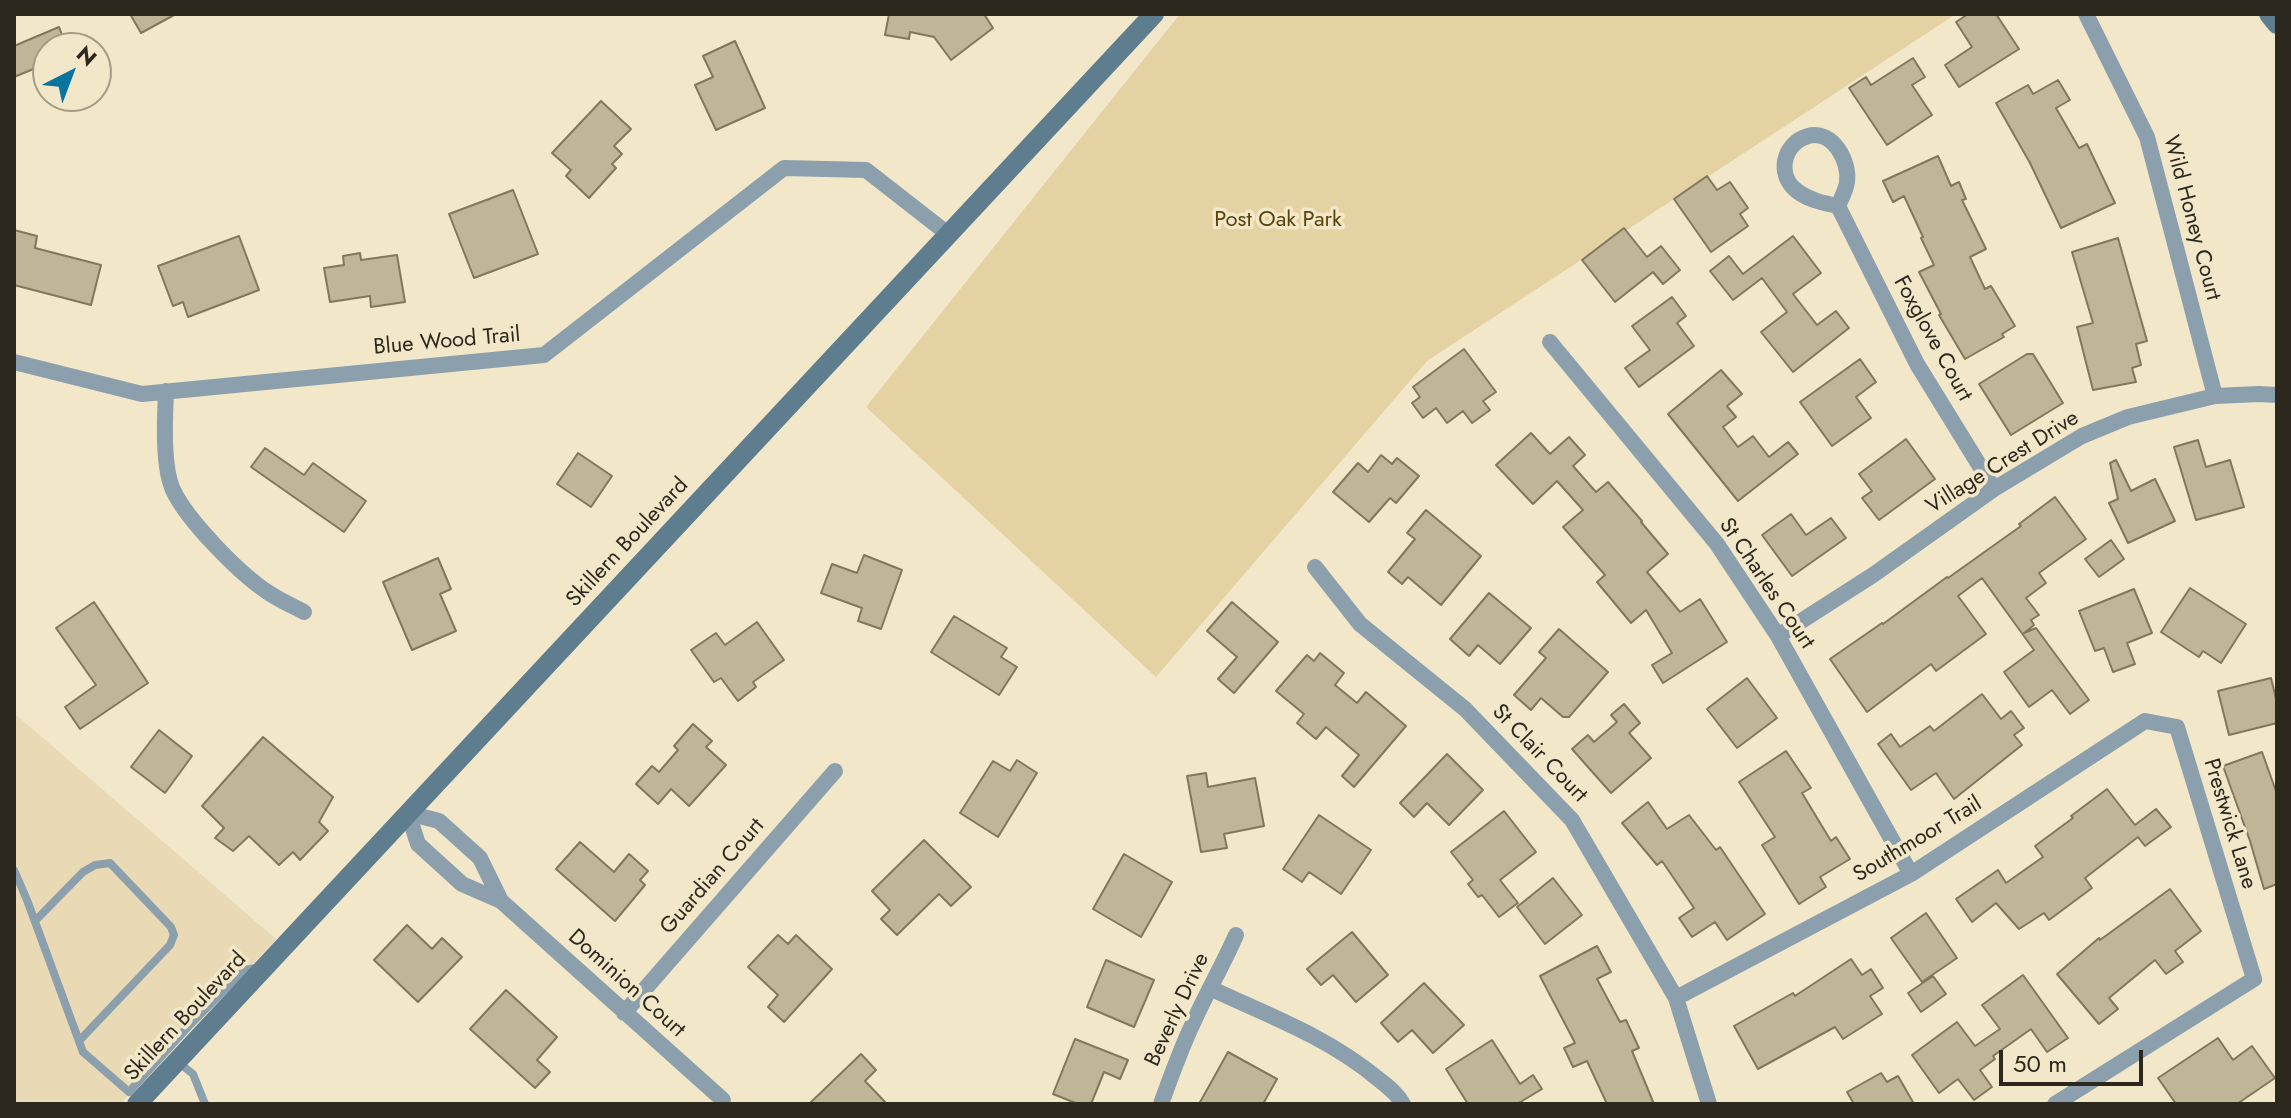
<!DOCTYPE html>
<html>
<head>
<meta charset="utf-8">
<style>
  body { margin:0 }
  #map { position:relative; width:2291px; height:1118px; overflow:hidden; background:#f3e7c9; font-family:Jost,sans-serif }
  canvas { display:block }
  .frame { position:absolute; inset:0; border:16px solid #2d281d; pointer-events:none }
  .north { position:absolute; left:32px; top:32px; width:80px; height:80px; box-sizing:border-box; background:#f3e7c9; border:2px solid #a49b84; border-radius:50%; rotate:42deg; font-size:22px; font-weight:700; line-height:32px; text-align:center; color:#2d281d }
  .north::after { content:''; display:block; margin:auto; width:28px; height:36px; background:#07759f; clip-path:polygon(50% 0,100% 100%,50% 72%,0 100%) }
  .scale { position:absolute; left:1999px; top:1050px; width:144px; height:36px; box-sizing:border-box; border:4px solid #2d281d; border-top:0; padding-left:10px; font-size:24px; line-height:28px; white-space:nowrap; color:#2d281d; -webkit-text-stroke:6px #f3e7c9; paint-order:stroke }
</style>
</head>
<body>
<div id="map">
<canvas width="2291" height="1118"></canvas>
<div class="frame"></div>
<div class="north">N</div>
<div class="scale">50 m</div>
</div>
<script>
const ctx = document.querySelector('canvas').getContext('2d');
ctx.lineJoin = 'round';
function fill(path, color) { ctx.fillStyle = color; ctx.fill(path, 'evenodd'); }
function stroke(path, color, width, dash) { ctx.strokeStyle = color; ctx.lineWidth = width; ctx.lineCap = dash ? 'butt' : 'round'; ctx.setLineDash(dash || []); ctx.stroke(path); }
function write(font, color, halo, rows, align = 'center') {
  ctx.font = font + ' Jost,sans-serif'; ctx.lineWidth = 7; ctx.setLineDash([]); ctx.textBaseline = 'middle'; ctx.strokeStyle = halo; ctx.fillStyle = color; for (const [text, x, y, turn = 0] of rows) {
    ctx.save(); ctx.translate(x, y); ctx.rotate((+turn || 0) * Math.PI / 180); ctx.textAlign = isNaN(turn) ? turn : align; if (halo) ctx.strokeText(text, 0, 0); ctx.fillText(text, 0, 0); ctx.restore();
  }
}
fill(new Path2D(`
  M14,713L276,939L120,1104H14Z`), '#e9dab5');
fill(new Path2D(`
  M1180,14H1956L1427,361L1156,677L866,407Z`), '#e5d2a3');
const building = new Path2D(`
  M130,14H176L141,33Z
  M889,14H984L993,28L951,60L934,37L910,32L909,39L885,35Z
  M1968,14H1996L2019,49L1959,87L1945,65L1972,47L1956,22Z
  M59,27L67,48H48V63L14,77V46Z
  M735,41L765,108L716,130L695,85L713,77L703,56Z
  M1913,58L1925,77L1912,85L1932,115L1887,145L1849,88L1866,77L1871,85Z
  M2058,80L2070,100L2056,108L2079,148L2087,144L2115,203L2061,228L2030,163L1996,103L2028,85L2033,94Z
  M601,101L631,129L614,146L622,154L612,164L616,168L589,198L566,176L571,170L552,153Z
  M1938,156L1951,186L1959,182L1966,199L1962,200L1986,249L1970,257L1985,289L1991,286L2015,326L2002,334L2004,337L1965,359L1939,315L1941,314L1919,272L1934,265L1921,238L1923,237L1904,196L1893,202L1883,181Z
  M1707,176L1717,190L1730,182L1748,208L1740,214L1748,226L1711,252L1674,199Z
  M513,190L538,254L474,278L449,214Z
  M1624,228L1647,257L1661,246L1680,270L1663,284L1653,272L1615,302L1582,260Z
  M14,230L37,236L35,248L101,265L91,305L14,285Z
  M239,236L259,290L188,317L183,302L173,306L158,266Z
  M1793,236L1821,273L1793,294L1817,325L1836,311L1849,328L1793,372L1761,332L1787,312L1762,278L1733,300L1710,271L1729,256L1743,274Z
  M2118,238L2147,341L2136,344L2141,365L2132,368L2136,382L2093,390L2077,327L2093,323L2072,252Z
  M360,253L361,260L397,255L405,302L371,307L370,296L330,302L324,268L344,265L343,256Z
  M1672,297L1686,316L1677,323L1694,346L1639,387L1625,368L1650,350L1632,326Z
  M1464,349L1496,392L1483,401L1490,410L1472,423L1463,411L1447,423L1436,408L1423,418L1412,403L1420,397L1413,387Z
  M2027,354H2033L2063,403L2011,435L1979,384Z
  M1860,359L1876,382L1856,397L1871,418L1832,446L1800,402Z
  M1721,370L1742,394L1727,406L1736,417L1723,427L1738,447L1753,436L1769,457L1788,442L1798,454L1738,501L1668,414Z
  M1531,433L1550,454L1569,437L1585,455L1573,466L1596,492L1608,482L1642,521L1641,522L1668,554L1647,572L1680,612L1700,599L1727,642L1663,683L1652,665L1672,653L1646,610L1631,623L1597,582L1605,575L1563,527L1583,510L1557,481L1533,504L1496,465Z
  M1906,439L1935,479L1879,520L1862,498L1872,491L1859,474Z
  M2198,440L2206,467L2230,460L2244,507L2196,520L2174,447Z
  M265,448L304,475L313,463L366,501L344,532L251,467Z
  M578,453L612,476L591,507L557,484Z
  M1381,455L1392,464L1397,458L1419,476L1396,503L1390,498L1369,522L1333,492L1358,463L1368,472Z
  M2116,460L2131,491L2155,479L2175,521L2128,543L2109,503L2118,499L2110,463Z
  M2055,497L2086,539L2039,573L2046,583L2026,598L2039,615L2031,620L2034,625L2024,633L2036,628L2089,700L2070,714L2052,690L2029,707L2004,672L2034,650L1982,578L1958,596L1986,634L1936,671L1931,664L1867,712L1830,659L1882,623L1883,624L1947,577L1948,578L2021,526L2019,524Z
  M1426,510L1481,556L1441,605L1408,577L1402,584L1388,572L1415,539L1407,533Z
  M1791,514L1806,535L1831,518L1846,538L1792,576L1762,535Z
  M2111,540L2124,559L2099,577L2085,559Z
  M864,555L902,570L881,629L858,621L862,608L821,593L832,564L857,573Z
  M438,558L451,589L440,594L456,631L412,650L383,582Z
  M2190,588L2246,624L2221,663L2203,651L2199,657L2161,632Z
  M2134,589L2152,633L2127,643L2135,664L2113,672L2104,648L2095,651L2079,611Z
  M1489,593L1531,628L1500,664L1478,645L1469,656L1450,639Z
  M94,602L148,683L80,729L65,707L96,685L56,628Z
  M1232,602L1278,642L1234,693L1218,679L1237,657L1207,631Z
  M954,616L1007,648L1001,657L1017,667L999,695L931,652Z
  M757,622L784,660L753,682L756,687L738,701L721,678L714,682L691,650L716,633L725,645Z
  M1559,629L1608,672L1569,717H1563L1541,698L1531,710L1514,695L1546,658L1539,652Z
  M1320,653L1344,673L1335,685L1357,703L1366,692L1406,726L1354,787L1342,776L1359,755L1326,727L1316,739L1297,723L1304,714L1276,691L1307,655L1314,661Z
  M1747,678L1777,718L1737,748L1707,709Z
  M2271,678L2277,703V723L2229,735L2218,691Z
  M1982,694L2001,719L2011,711L2024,728L2014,735L2022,745L1954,799L1936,773L1911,790L1878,744L1891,734L1900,747L1930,726L1934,731Z
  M1624,704L1640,723L1629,733L1651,758L1611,793L1572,749L1588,735L1594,742L1617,722L1611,715Z
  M693,724L712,741L706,747L726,765L689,806L671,789L658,804L636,784L652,766L659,772L678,750L674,746Z
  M159,730L192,756L165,793L131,767Z
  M263,737L333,797L319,822L328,831L300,860L293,852L279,865L249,836L233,851L215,838L224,828L202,806Z
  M1786,751L1811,788L1802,793L1831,841L1836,837L1850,859L1820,877L1826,887L1799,904L1762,845L1775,837L1739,782Z
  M2262,752L2277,794V884L2264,889L2250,841L2223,766Z
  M1447,754L1483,790L1449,825L1427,803L1414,817L1400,803Z
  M1017,760L1037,773L998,837L960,813L993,761L1010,771Z
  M1206,773L1208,787L1255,778L1264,826L1224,834L1227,848L1201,852L1187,776Z
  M2107,789L2135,825L2156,809L2171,827L2145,846L2138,837L2085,878L2092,888L2049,920L2044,913L2019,929L1996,903L1972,922L1956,899L1998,870L2006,883L2043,857L2035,846L2073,818L2071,816Z
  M1648,802L1667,829L1689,815L1716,850L1720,847L1765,914L1727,940L1715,922L1692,937L1679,918L1694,908L1662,861L1657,865L1622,823Z
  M1504,811L1536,852L1500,880L1518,903L1499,917L1482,895L1478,897L1468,884L1473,880L1451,852Z
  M1319,815L1371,850L1341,894L1309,872L1302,882L1283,869Z
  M924,840L971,887L951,906L939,894L897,935L881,919L890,910L872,891Z
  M580,842L614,872L629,854L648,871L640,880L645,885L615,921L556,869Z
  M1124,854L1172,882L1141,937L1093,909Z
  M1553,878L1582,915L1545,944L1517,907Z
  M2170,889L2201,931L2175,951L2183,962L2166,974L2155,960L2109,998L2118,1009L2099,1024L2057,974L2099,938L2100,940Z
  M1926,913L1957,958L1922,982L1891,938Z
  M407,925L432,949L442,938L462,957L418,1002L374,960Z
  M1352,932L1388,975L1356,1002L1333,975L1321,985L1307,969Z
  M778,935L788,944L796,935L832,969L784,1022L768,1007L778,995L748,967Z
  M1597,946L1611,972L1597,979L1620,1022L1626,1020L1639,1048L1632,1051L1654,1104H1607L1587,1061L1573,1067L1564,1048L1575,1043L1540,976Z
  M1851,959L1862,975L1871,969L1883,988L1870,996L1882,1014L1843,1039L1835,1027L1758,1069L1734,1026L1793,993L1795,996Z
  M1106,960L1154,980L1134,1027L1087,1007Z
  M2023,975L2068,1038L2047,1052L2031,1029L1993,1056L1995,1059L1980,1070L1992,1087L1974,1100L1958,1079L1939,1093L1912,1055L1957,1022L1975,1046L2000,1029L1982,1005Z
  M1933,976L1946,994L1921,1012L1908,993Z
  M1424,983L1464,1025L1433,1053L1412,1030L1398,1042L1381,1023Z
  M506,990L557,1037L537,1060L550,1072L535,1088L470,1029Z
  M2218,1038L2233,1060L2252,1046L2275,1078L2237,1104H2176L2158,1078Z
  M1075,1039L1128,1060L1120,1079L1104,1072L1091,1104H1078L1053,1094Z
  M1492,1040L1520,1084L1533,1075L1542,1089L1517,1104H1468L1446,1069Z
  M1228,1052L1277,1079L1263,1104H1199Z
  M861,1054L876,1070L865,1081L887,1104H809Z
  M1881,1073L1887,1082L1898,1076L1914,1104H1854L1847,1092Z`);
fill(building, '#c1b598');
stroke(building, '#82775c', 2);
stroke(new Path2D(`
  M14,870L27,900L83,1052L129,1092L187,1028L244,970L256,968
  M35,921L83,872L95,865L110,863L171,927L174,935L170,945L79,1041
  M178,1062L193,1074L205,1104`), '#8ba0ac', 8);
stroke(new Path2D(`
  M2086,14L2147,137L2215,396
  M1838,206C1823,203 1809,200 1797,191C1776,175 1783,143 1808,136C1833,129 1850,162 1847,182C1846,190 1841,199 1838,206L1917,364L1994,489
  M1550,342L1717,544L1778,636L1911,874
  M14,362L142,394L544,355L784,168L866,170L948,234
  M166,391C165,418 162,465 173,490C187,520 238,572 266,591C277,599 291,605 304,612
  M1315,567L1360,624L1465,709L1572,820L1676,998L1709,1104
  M1778,636L1873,575L1994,489L2082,436L2128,417L2215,396L2259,394L2277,395
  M408,813L418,844L462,884L501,901L723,1100
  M408,813L439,821L480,858L501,901
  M1210,988C1269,1016 1326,1036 1377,1078C1387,1086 1397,1093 1403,1104
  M1676,998L1911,874L2145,721L2177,727L2254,979L2055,1104
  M624,1013L835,771
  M1161,1104C1171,1076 1181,1048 1194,1021C1207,992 1223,965 1236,935`), '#8ba0ac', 16);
stroke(new Path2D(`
  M2269,14L2277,24
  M137,1104L1154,14`), '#5e7d8f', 20);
write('22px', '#2d281d', '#f3e7c9', [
  ["Wild Honey Court",2191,218,75],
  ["Foxglove Court",1932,339,61],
  ["Blue Wood Trail",447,342,-5],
  ["Village Crest Drive",2003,463,-32],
  ["Skillern Boulevard",628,543,-47],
  ["St Charles Court",1766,584,56],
  ["St Clair Court",1539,754,46],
  ["Prestwick Lane",2229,824,73],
  ["Southmoor Trail",1918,840,-31],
  ["Guardian Court",713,877,-49],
  ["Dominion Court",626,984,42],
  ["Beverly Drive",1178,1010,-65],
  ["Skillern Boulevard",186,1017,-47]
]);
write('22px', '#584408', '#f3e7c9', [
  ["Post Oak Park",1278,221]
]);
</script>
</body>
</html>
